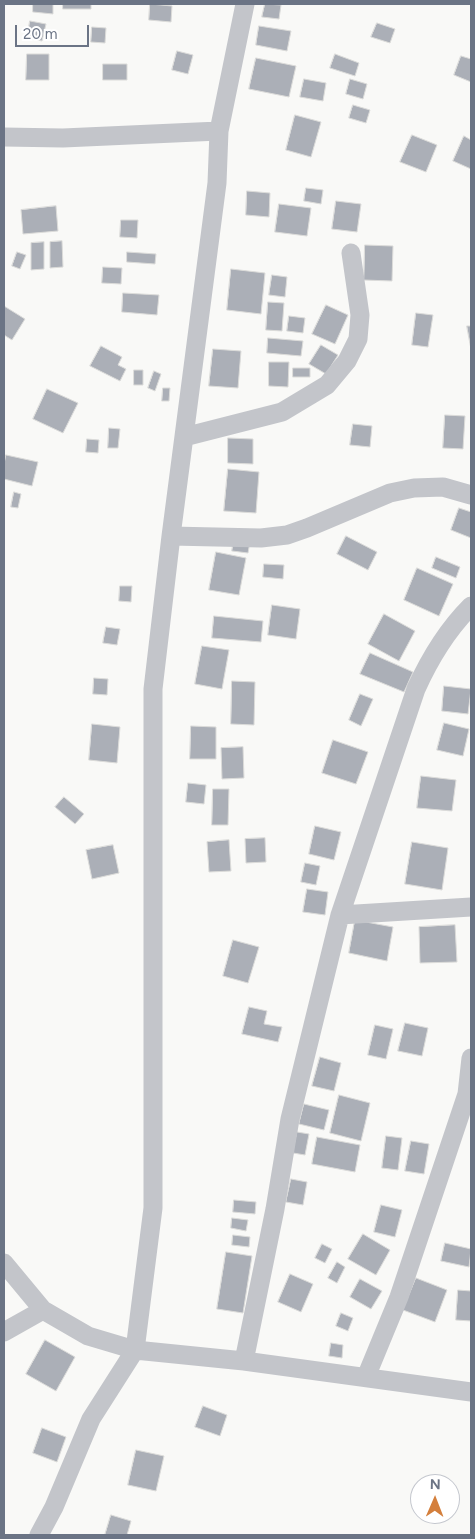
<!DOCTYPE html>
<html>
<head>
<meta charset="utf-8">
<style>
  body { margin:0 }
  #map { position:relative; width:475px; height:1539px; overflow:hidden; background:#f9f9f7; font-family:Figtree,sans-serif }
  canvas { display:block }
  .frame { position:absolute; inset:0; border:5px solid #6b7485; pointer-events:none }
  .north { position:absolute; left:410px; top:1474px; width:50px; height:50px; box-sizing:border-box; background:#fff; border:1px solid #c4c7ce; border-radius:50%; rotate:1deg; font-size:14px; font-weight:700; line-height:20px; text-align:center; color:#6b7485 }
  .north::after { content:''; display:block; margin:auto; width:18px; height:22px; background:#d47f3c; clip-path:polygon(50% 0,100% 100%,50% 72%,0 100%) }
  .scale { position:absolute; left:15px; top:25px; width:74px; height:22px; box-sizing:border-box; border:2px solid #6b7485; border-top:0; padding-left:6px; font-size:15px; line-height:18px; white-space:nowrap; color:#6b7485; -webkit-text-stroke:4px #fff; paint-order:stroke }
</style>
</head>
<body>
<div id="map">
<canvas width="475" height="1539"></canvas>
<div class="frame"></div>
<div class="north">N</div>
<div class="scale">20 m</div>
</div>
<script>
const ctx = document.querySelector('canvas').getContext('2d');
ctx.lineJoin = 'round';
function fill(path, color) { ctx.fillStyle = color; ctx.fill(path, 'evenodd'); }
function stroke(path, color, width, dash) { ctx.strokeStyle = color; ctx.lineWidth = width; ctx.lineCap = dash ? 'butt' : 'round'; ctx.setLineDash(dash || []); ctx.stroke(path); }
const building = new Path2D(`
  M33,4H53V14L33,12Z
  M63,4H91V9H63Z
  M150,4L172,6L171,22L149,20Z
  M265,4L281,5L279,19L262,17Z
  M30,21L46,24L42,41L27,38Z
  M377,23L395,29L390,43L371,37Z
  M259,26L291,31L287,51L256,45Z
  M92,27L106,28L105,43L91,42Z
  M177,51L193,55L188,74L172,70Z
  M27,54H49V80H26Z
  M335,54L359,63L355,76L330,68Z
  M461,56L471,59V82L454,75Z
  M256,58L296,66L289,97L249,89Z
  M103,64H127V80H103Z
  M304,79L326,83L323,101L300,97Z
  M350,79L367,84L363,99L346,94Z
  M353,105L370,110L366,123L349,118Z
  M295,115L321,122L311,157L286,150Z
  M412,135L437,145L426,172L400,162Z
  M464,136L471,140V169L453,161Z
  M306,188L323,190L321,204L304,201Z
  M247,191L270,193L269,217L246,215Z
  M336,201L361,204L357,232L332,229Z
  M279,204L311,208L307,236L275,232Z
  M56,206L58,231L23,234L21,210Z
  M121,220H138L137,238L120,237Z
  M62,241L63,267L50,268V242Z
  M44,242V269L31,270V243Z
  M365,245L393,246L392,281L364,280Z
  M17,252L26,255L20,269L12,266Z
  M127,252L156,254L155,264L127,262Z
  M103,267L122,268L121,284L102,283Z
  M231,269L265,273L261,314L227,310Z
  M272,275L287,277L285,297L269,295Z
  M123,293L159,295L157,315L122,312Z
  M268,302L284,303L282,331L266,330Z
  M326,305L348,315L335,344L312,334Z
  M4,306L25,319L12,340L4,335Z
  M416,313L433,315L428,347L412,345Z
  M289,316L305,318L303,333L287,331Z
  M467,326H471V349Z
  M268,338L303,341L301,356L267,353Z
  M321,345L338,355L326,374L309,364Z
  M101,346L122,357L118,365L126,369L120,381L90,366Z
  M213,349L241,351L238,388L209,386Z
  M269,362H289L288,387L269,386Z
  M293,368H310V377H293Z
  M134,370H143V385H134Z
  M154,371L161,374L155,391L148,388Z
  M163,388H170L169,401H162Z
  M47,389L78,403L63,433L33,419Z
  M445,415L465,416L463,449L443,448Z
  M353,424L372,426L370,447L350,445Z
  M109,428L120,429L118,448H108Z
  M228,438L253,439V464L228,463Z
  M87,439L99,440L98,453L86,452Z
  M6,455L38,462L32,486L4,479V465Z
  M228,469L259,472L256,513L224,511Z
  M14,492L21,494L18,508L11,507Z
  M459,508L471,512V538L451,530Z
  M346,536L377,552L368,570L337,554Z
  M234,539L250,542L248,553L232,551Z
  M216,552L246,558L239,595L209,590Z
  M436,557L460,567L456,578L432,568Z
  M264,564L284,565L283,579L263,577Z
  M417,568L453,584L439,616L404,600Z
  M120,586H132L131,602L119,601Z
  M272,605L300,609L296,639L268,635Z
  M384,614L415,631L399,661L368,644Z
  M214,616L263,621L261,642L212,638Z
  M106,627L120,629L117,645L103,643Z
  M202,646L229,650L222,689L195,684Z
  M370,653L413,672L404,692L360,674Z
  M94,678L108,679L107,695L93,694Z
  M232,681L255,682L254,725L231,724Z
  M444,686L471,689L468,714L442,711Z
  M360,694L373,699L361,726L349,720Z
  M444,723L469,729L463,756L437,750Z
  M92,724L120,727L117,763L89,760Z
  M191,726L216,727V759H190Z
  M333,740L368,752L356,784L322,773Z
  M243,747L244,778L222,779L221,748Z
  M421,776L456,780L452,811L417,808Z
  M188,783L206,785L204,804L186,802Z
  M213,789H229L228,825H212Z
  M64,797L84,814L75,824L55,807Z
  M315,826L341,832L334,860L309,854Z
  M265,838L266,862L246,863L245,839Z
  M229,840L231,871L209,872L207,842Z
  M412,842L448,848L442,890L405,884Z
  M113,845L119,873L92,879L86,850Z
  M305,863L320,866L316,885L301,882Z
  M307,889L328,892L325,915L303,912Z
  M355,920L393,927L387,961L349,953Z
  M455,925L457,962L420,963L419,927Z
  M233,940L259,947L248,983L223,976Z
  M249,1007L267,1011L264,1024L282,1027L278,1042L242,1034Z
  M405,1023L428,1028L422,1056L398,1051Z
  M375,1025L393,1029L386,1059L368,1055Z
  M320,1057L341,1063L334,1091L312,1086Z
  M339,1095L370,1103L361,1141L330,1133Z
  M304,1104L329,1110L324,1130L299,1124Z
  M297,1132L309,1134L305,1155L293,1153Z
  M386,1136L402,1138L398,1170L382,1168Z
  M317,1137L360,1145L355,1172L312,1164Z
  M411,1141L429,1144L424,1174L405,1171Z
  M291,1179L307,1182L303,1205L286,1202Z
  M234,1200L256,1202L255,1214L233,1212Z
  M381,1205L402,1210L395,1237L374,1232Z
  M232,1218L248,1220L246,1231L231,1228Z
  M363,1234L390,1250L376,1275L348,1259Z
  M233,1235L250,1237L249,1247L232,1245Z
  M445,1243L471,1249L469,1267L441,1261Z
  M322,1244L332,1249L325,1263L315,1258Z
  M226,1252L252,1256L243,1313L217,1309Z
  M337,1262L345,1267L337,1283L328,1278Z
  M290,1274L313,1284L301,1312L278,1302Z
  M416,1278L447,1290L435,1322L403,1310Z
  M360,1279L382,1291L371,1309L350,1297Z
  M458,1290L471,1291V1321L456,1320Z
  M341,1313L353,1318L348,1331L336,1326Z
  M45,1340L75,1357L56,1391L26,1374Z
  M331,1343L343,1345L342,1358L329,1356Z
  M203,1406L227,1415L220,1436L195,1427Z
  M42,1428L66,1437L57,1462L33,1453Z
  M136,1450L164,1456L156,1491L128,1485Z
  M111,1515L131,1521L127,1535H105Z`);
fill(building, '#abafb7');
stroke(building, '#dbdbd9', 1);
stroke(new Path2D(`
  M4,137L63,138L219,131
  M184,437L282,412L327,385L347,361L358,339L360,315L351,253
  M171,536L261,538L287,535L307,528L390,493L414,488L443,487L471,495
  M340,915L471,907
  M4,1263L43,1310L88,1336L135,1350L244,1361L471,1392
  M4,1332L43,1310
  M244,1361L275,1209L290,1119L340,915L416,689C430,658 447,630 471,606
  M366,1377L399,1297L467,1094L471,1058
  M39,1535L54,1507L91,1419L135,1350L153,1208V689L171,536L217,183L219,131L245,4`), '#c3c5ca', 19);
</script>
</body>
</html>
